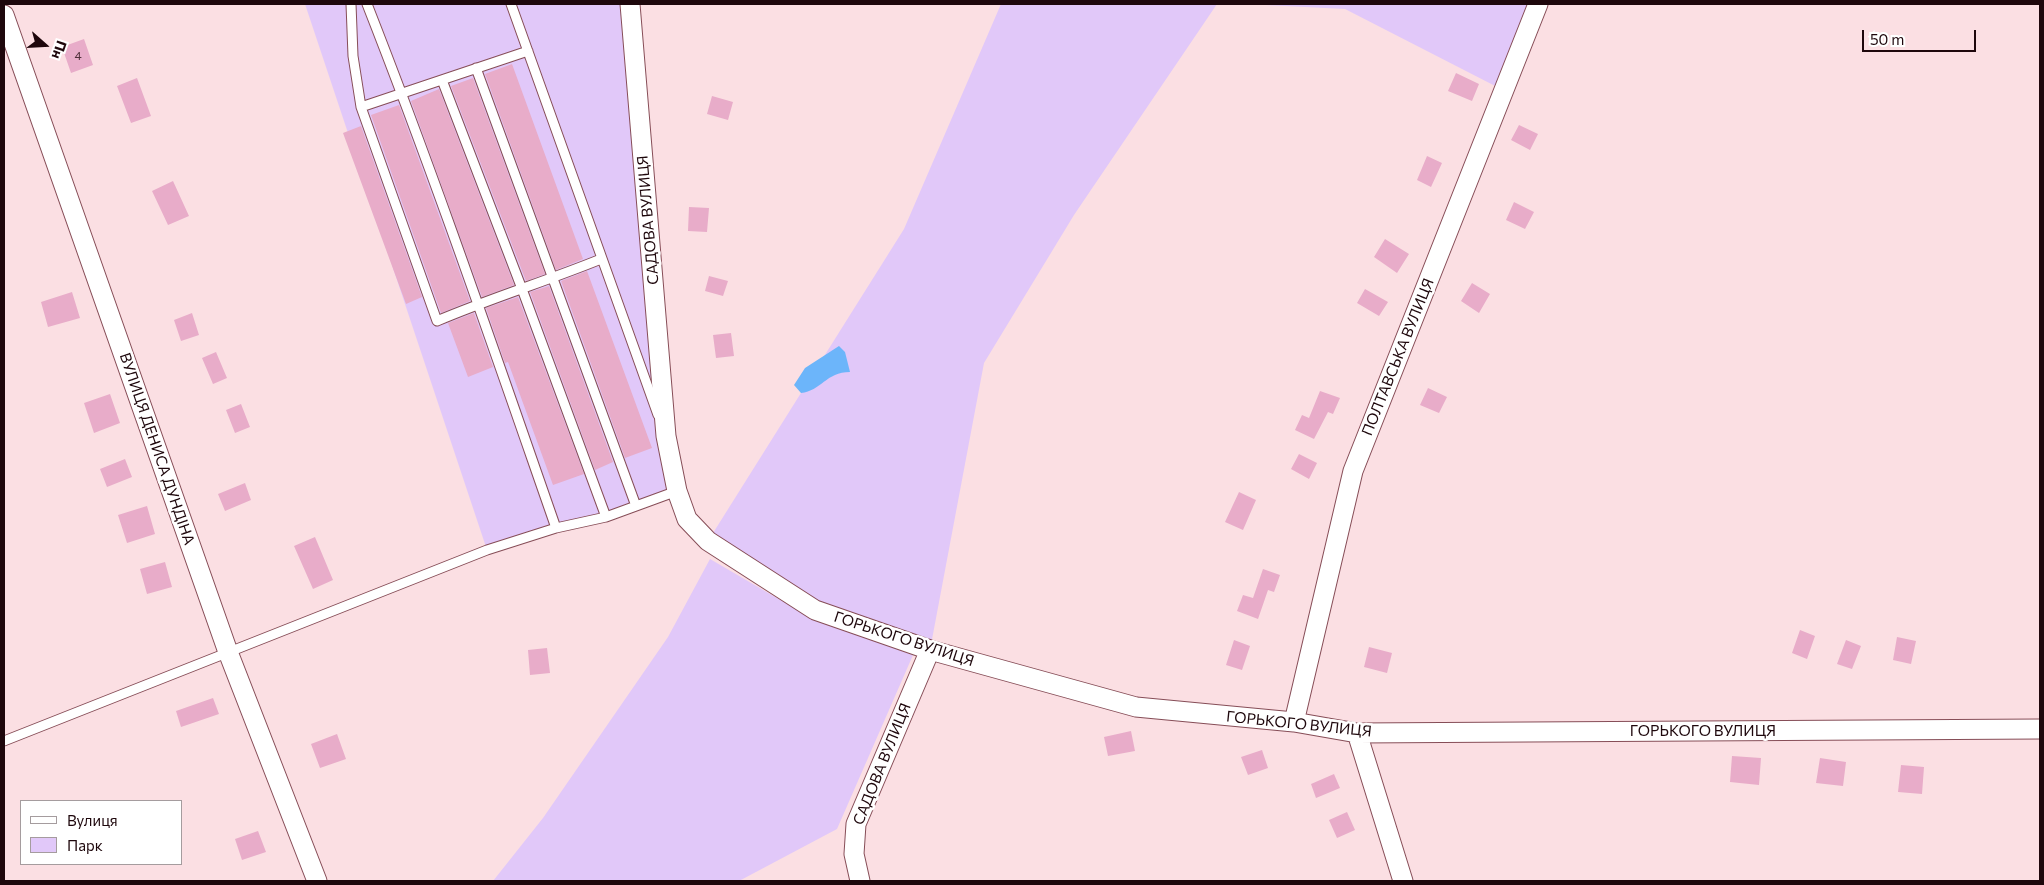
<!DOCTYPE html>
<html>
<head>
<meta charset="utf-8">
<style>
  body { margin:0 }
  #map { position:relative; width:2044px; height:885px; overflow:hidden; background:#fbdfe3; font-family:Commissioner,sans-serif }
  canvas { display:block }
  .frame { position:absolute; inset:0; border:5px solid #1e070c; pointer-events:none }
  .legend { position:absolute; left:20px; top:800px; width:162px; height:65px; box-sizing:border-box; background:#fff; border:1px solid #a59c9e; margin:0; padding:6px 9px; list-style:none; font-size:15px; color:#1e070c }
  .legend li { display:flex; align-items:center; gap:10px; height:25px }
  .legend b { width:25px; border:1px solid #a59c9e }
  .north { position:absolute; left:20px; top:20px; width:50px; height:50px; -webkit-text-stroke:4px #fff; paint-order:stroke; rotate:109deg; font-size:14px; font-weight:700; line-height:20px; text-align:center; color:#1e070c }
  .north::after { content:''; display:block; margin:auto; width:18px; height:22px; background:#1e070c; clip-path:polygon(50% 0,100% 100%,50% 72%,0 100%) }
  .scale { position:absolute; left:1862px; top:30px; width:114px; height:22px; box-sizing:border-box; border:2px solid #1e070c; border-top:0; padding-left:6px; font-size:15px; line-height:18px; white-space:nowrap; color:#1e070c; -webkit-text-stroke:4px #fff; paint-order:stroke }
</style>
</head>
<body>
<div id="map">
<canvas width="2044" height="885"></canvas>
<div class="frame"></div>
<ul class="legend">
<li><b style="height:6px;background:#fff"></b>Вулиця</li>
<li><b style="height:14px;background:#e1c8f9"></b>Парк</li>
</ul>
<div class="north">Пн</div>
<div class="scale">50 m</div>
</div>
<script>
const ctx = document.querySelector('canvas').getContext('2d');
ctx.lineJoin = 'round';
function fill(path, color) { ctx.fillStyle = color; ctx.fill(path, 'evenodd'); }
function stroke(path, color, width, dash) { ctx.strokeStyle = color; ctx.lineWidth = width; ctx.lineCap = dash ? 'butt' : 'round'; ctx.setLineDash(dash || []); ctx.stroke(path); }
function write(font, color, halo, rows, align = 'center') {
  ctx.font = font + ' Commissioner,sans-serif'; ctx.lineWidth = 5; ctx.setLineDash([]); ctx.textBaseline = 'middle'; ctx.strokeStyle = halo; ctx.fillStyle = color; for (const [text, x, y, turn = 0] of rows) {
    ctx.save(); ctx.translate(x, y); ctx.rotate((+turn || 0) * Math.PI / 180); ctx.textAlign = isNaN(turn) ? turn : align; if (halo) ctx.strokeText(text, 0, 0); ctx.fillText(text, 0, 0); ctx.restore();
  }
}
fill(new Path2D(`
  M305,4H630L677,491L487,550Z
  M1001,4H1217L1074,215L984,363L930,650L815,610L708,541L904,229Z
  M1245,4H1536L1503,90L1345,9Z
  M710,559L813,619L913,655L837,829L739,881H493L543,818L668,637Z`), '#e1c8f9');
fill(new Path2D(`
  M839,346L845,352L850,372C826,372 821,391 801,393L794,385L805,368Z`), '#6cb5fa');
fill(new Path2D(`
  M84,39L93,65L71,73L62,47Z
  M512,64L583,259L556,270L485,74Z
  M1456,73L1479,84L1472,101L1448,91Z
  M137,78L151,116L131,123L117,86Z
  M473,78L545,274L526,281L451,86Z
  M439,89L514,285L482,297L411,101Z
  M712,96L733,102L728,120L707,114Z
  M399,105L470,301L441,313L371,115Z
  M1519,125L1538,134L1530,150L1511,140Z
  M361,126L422,297L406,304L343,133Z
  M1427,156L1442,163L1431,187L1417,180Z
  M173,181L189,216L168,225L152,191Z
  M1514,202L1534,212L1525,229L1506,220Z
  M689,207L709,208L707,232L688,231Z
  M1385,239L1409,254L1397,273L1374,257Z
  M587,271L652,448L625,458L561,281Z
  M709,276L728,281L723,296L705,291Z
  M1472,283L1490,294L1479,313L1461,301Z
  M549,286L613,462L595,470L530,292Z
  M1365,289L1388,302L1379,316L1357,303Z
  M72,292L80,318L48,327L41,302Z
  M518,297L584,474L553,485L508,362L505,363L486,308Z
  M192,313L199,335L181,341L174,320Z
  M474,313L493,367L468,377L448,323Z
  M731,333L734,356L716,358L713,335Z
  M216,352L227,378L213,384L202,358Z
  M1428,388L1447,397L1439,413L1420,405Z
  M1320,391L1340,398L1333,414L1328,412L1314,439L1295,430L1302,415L1309,418Z
  M110,394L120,423L94,433L84,403Z
  M241,404L250,427L235,433L226,410Z
  M1299,454L1317,463L1309,479L1291,469Z
  M125,459L132,477L107,487L100,469Z
  M245,483L251,500L225,511L218,494Z
  M1239,492L1256,500L1243,530L1225,522Z
  M147,506L155,534L127,543L118,515Z
  M315,537L333,580L313,589L294,546Z
  M165,562L172,587L147,594L140,569Z
  M1263,569L1280,575L1274,592L1268,590L1258,619L1237,611L1243,595L1253,598Z
  M1800,630L1815,636L1807,659L1792,653Z
  M1897,637L1916,641L1911,664L1893,660Z
  M1234,640L1250,646L1242,670L1226,665Z
  M1846,640L1861,646L1852,669L1837,664Z
  M1369,647L1392,653L1387,673L1364,667Z
  M547,648L550,673L530,675L528,650Z
  M213,698L219,714L181,727L176,711Z
  M1131,731L1135,751L1108,756L1104,737Z
  M337,734L346,759L320,768L311,744Z
  M1262,750L1268,768L1248,775L1241,757Z
  M1732,756L1761,758L1759,785L1730,782Z
  M1820,758L1846,762L1843,786L1816,783Z
  M1901,765L1924,767L1922,794L1898,792Z
  M1334,774L1340,788L1316,798L1311,784Z
  M1347,812L1355,830L1337,838L1329,820Z
  M258,831L266,852L242,860L235,839Z`), '#e8acc9');
const lane = new Path2D(`
  M351,4L353,56L361,107L437,321C491,298 547,281 601,259
  M367,4C435,177 495,353 556,528L606,517L677,491
  M511,4L658,415
  M476,68L636,506
  M442,80L522,289L606,517
  M361,107L528,51
  M4,741L487,550L556,528`);
const street = new Path2D(`
  M630,4L666,436L677,491L687,519L708,541L815,610L930,650L1136,707L1294,722L1357,733L2040,729
  M4,15L228,652L317,881
  M1294,722L1353,471L1538,4
  M1357,733L1403,881
  M860,881L854,854L856,824L930,650`);
stroke(lane, '#864d57', 11);
stroke(street, '#864d57', 21);
stroke(lane, '#fff', 9);
stroke(street, '#fff', 19);
write('12px', '#50303b', null, [
  ["4",78,56]
]);
write('15px', '#1e070c', '#fff', [
  ["САДОВА ВУЛИЦЯ",648,220,-95],
  ["ПОЛТАВСЬКА ВУЛИЦЯ",1398,357,-68],
  ["ВУЛИЦЯ ДЕНИСА ДУНДІНА",157,449,71],
  ["ГОРЬКОГО ВУЛИЦЯ",904,639,18],
  ["ГОРЬКОГО ВУЛИЦЯ",1299,724,6],
  ["ГОРЬКОГО ВУЛИЦЯ",1703,731],
  ["САДОВА ВУЛИЦЯ",882,764,-68]
]);
</script>
</body>
</html>
